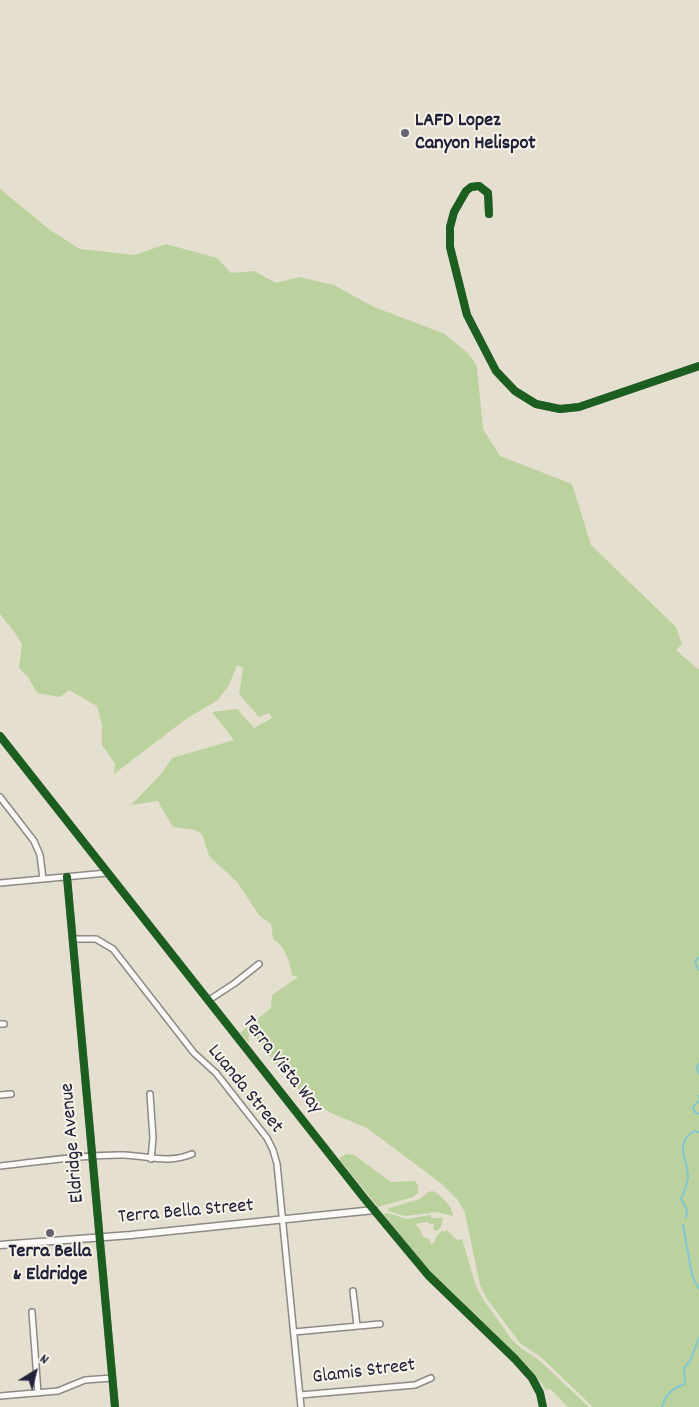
<!DOCTYPE html>
<html>
<head>
<meta charset="utf-8">
<style>
  body { margin:0 }
  #map { position:relative; width:699px; height:1407px; overflow:hidden; background:#e5dfd0; font-family:Dekko,sans-serif }
  canvas { display:block }
  .north { position:absolute; left:10px; top:1347px; width:50px; height:50px; -webkit-text-stroke:4px #f7f3e8; paint-order:stroke; rotate:36deg; font-size:14px; font-weight:700; line-height:20px; text-align:center; color:#22223b }
  .north::after { content:''; display:block; margin:auto; width:18px; height:22px; background:#22223b; clip-path:polygon(50% 0,100% 100%,50% 72%,0 100%) }
</style>
</head>
<body>
<div id="map">
<canvas width="699" height="1407"></canvas>
<div class="north">N</div>
</div>
<script>
const ctx = document.querySelector('canvas').getContext('2d');
ctx.lineJoin = 'round';
function fill(path, color) { ctx.fillStyle = color; ctx.fill(path, 'evenodd'); }
function stroke(path, color, width, dash) { ctx.strokeStyle = color; ctx.lineWidth = width; ctx.lineCap = dash ? 'butt' : 'round'; ctx.setLineDash(dash || []); ctx.stroke(path); }
function write(font, color, halo, rows, align = 'center') {
  ctx.font = font + ' Dekko,sans-serif'; ctx.lineWidth = 4; ctx.setLineDash([]); ctx.textBaseline = 'middle'; ctx.strokeStyle = halo; ctx.fillStyle = color; for (const [text, x, y, turn = 0] of rows) {
    ctx.save(); ctx.translate(x, y); ctx.rotate((+turn || 0) * Math.PI / 180); ctx.textAlign = isNaN(turn) ? turn : align; if (halo) ctx.strokeText(text, 0, 0); ctx.fillText(text, 0, 0); ctx.restore();
  }
}
fill(new Path2D(`
  M0,189L50,230L80,249L135,255L166,244L217,258L231,273L254,271L276,283L299,277L334,285L374,307L445,334C456,345 473,353 477,368L483,429L500,456L572,484L591,545L676,627L682,644L676,650L699,670V1407H593L542,1358L520,1343L487,1299L480,1285L465,1213L458,1200L442,1184L367,1128L333,1114L303,1095L275,1063L256,1037L254,1030L260,1024L257,1023C249,1028 248,1034 249,1043L240,1033L271,1008L272,995L298,977L292,975C289,961 286,947 273,939L271,924L259,915L237,882L209,856L202,834C192,827 184,830 172,826L158,801L131,805L162,773L172,758L234,740L212,712L237,709L254,728L272,718L269,713L259,717L239,694L243,668L237,665L229,685L218,700L186,719L114,774L115,764L102,745V725L97,706L69,690L60,697L37,693L28,677L19,668L22,644L15,633L0,614Z
  M346,1154L354,1155L391,1182L415,1181L418,1185V1193L413,1197L378,1207L340,1160V1158Z
  M433,1191C442,1196 452,1206 453,1216L437,1212L405,1216L388,1211L389,1208L420,1199L428,1192Z
  M387,1213L407,1219L430,1215L432,1218H443L441,1227L437,1231L433,1229L434,1225L433,1223L430,1224L427,1222L418,1223L416,1225L420,1229L423,1237L429,1239L431,1244L434,1243L436,1237L442,1230L444,1232L447,1230L457,1240L462,1239L476,1286L483,1299L512,1340L521,1348L539,1360L589,1407H568L550,1389L546,1390L540,1381L438,1282L383,1214Z`), '#bcd29e');
stroke(new Path2D(`
  M699,957L695,962L699,970
  M699,1063L697,1068L699,1074
  M699,1096V1098
  M699,1101L693,1107L695,1112L699,1114
  M686,1218L687,1210L681,1199C684,1192 688,1184 688,1176C687,1158 674,1143 694,1131L699,1132
  M683,1225L692,1275L699,1289
  M662,1407C666,1393 673,1388 685,1384L684,1368L690,1361L699,1338`), '#80c7d2', 2);
const minor = new Path2D(`
  M489,214L488,193L479,186L471,187L466,191L454,212L450,227V247L467,315L496,371L515,391L536,404L560,409L579,407L699,366
  M0,736L364,1198L428,1275L515,1359L532,1378L540,1393L543,1407
  M0,797L34,841L40,855L43,879
  M67,877L115,1407
  M0,883L107,873
  M73,939H96L113,949L194,1053L216,1073L267,1138L273,1150L277,1164L301,1407
  M209,1000L235,983L259,964
  M0,1024H4
  M150,1094L153,1138L151,1159
  M0,1095L11,1094
  M0,1166C39,1162 85,1154 124,1155C149,1156 167,1164 192,1154
  M353,1291L357,1326
  M32,1312L38,1393
  M294,1332L380,1324
  M300,1395L415,1385L431,1378
  M0,1396L58,1391L85,1380L112,1378`);
const tertiary = new Path2D(`
  M0,1245L131,1235L374,1210`);
stroke(minor, '#8d8a86', 8);
stroke(tertiary, '#8d8a86', 9);
stroke(minor, '#fbfaf8', 5);
stroke(tertiary, '#fbfaf8', 6);
stroke(new Path2D(`
  M489,214L488,193L479,186L471,187L466,191L454,212L450,227V247L467,315L496,371L515,391L536,404L560,409L579,407L699,366
  M0,736L364,1198L428,1275L515,1359L532,1378L540,1393L543,1407
  M67,877L115,1407`), '#1b5e20', 8);
for (const [x, y, r, color] of [
  [405,133,5,"#66646f"],
  [50,1233,5,"#66646f"]
]) { const dot = new Path2D(); dot.arc(x, y, r, 0, 2 * Math.PI); ctx.fillStyle = color; ctx.fill(dot); stroke(dot, '#f7f3e8', 2); }
write('bold 20px', '#22223b', '#f7f3e8', [
  ["LAFD Lopez",415,122],
  ["Canyon Helispot",415,145],
  ["Terra Bella",50,1253,"center"],
  ["& Eldridge",50,1276,"center"]
], 'left');
write('20px', '#22223b', '#f7f3e8', [
  ["Terra Vista Way",281,1066,52],
  ["Luanda Street",244,1090,51],
  ["Eldridge Avenue",74,1143,-95],
  ["Terra Bella Street",186,1213,-5],
  ["Glamis Street",364,1373,-7]
]);
</script>
</body>
</html>
